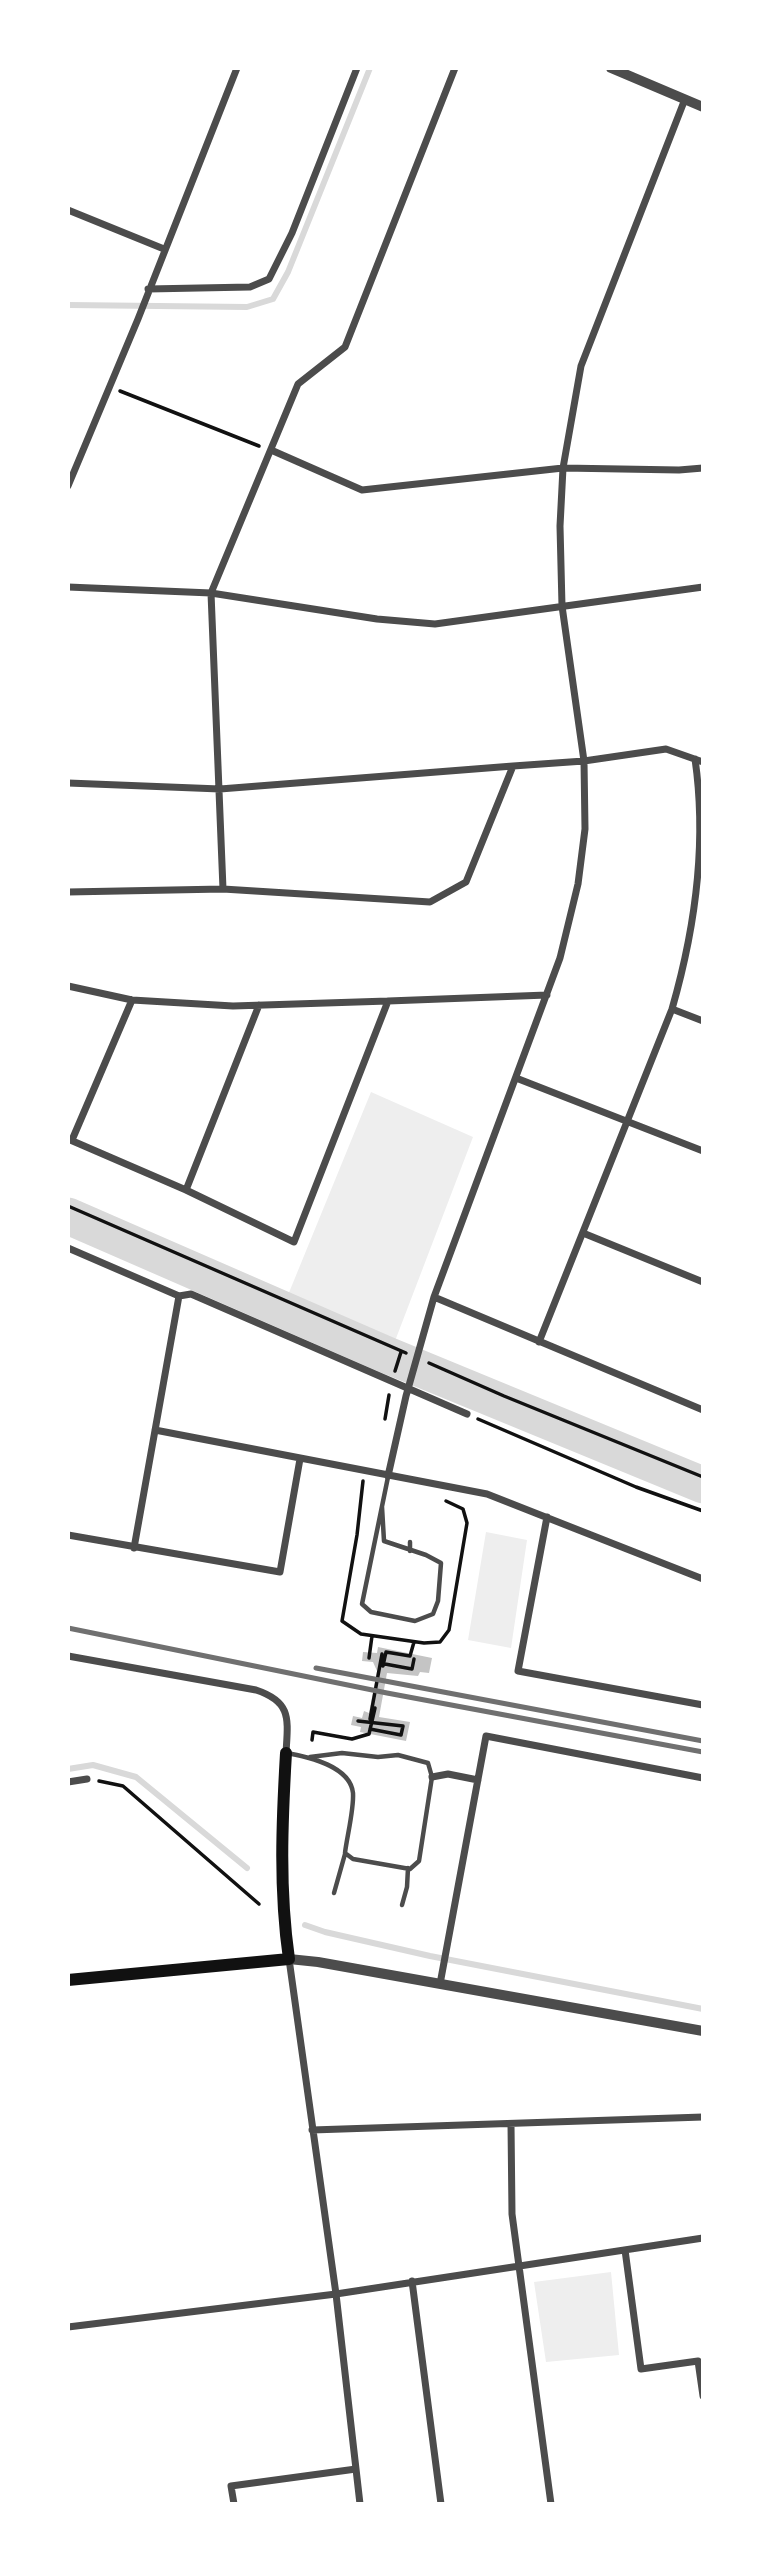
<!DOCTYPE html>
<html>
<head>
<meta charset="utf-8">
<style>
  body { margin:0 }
  #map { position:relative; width:771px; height:2572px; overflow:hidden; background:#fff; font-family:Cabin,sans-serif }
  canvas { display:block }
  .frame { position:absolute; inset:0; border:70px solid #fff; pointer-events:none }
</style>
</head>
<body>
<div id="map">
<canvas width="771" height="2572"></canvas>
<div class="frame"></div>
</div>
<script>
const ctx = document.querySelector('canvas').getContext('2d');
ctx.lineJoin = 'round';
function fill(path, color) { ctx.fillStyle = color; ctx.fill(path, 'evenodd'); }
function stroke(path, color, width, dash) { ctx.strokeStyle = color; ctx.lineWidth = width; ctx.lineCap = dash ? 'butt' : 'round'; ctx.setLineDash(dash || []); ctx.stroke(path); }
fill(new Path2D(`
  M371,1092L473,1137L395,1341L288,1295Z
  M486,1532L527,1540L511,1648L468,1640Z
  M611,2272L619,2355L546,2362L534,2282Z`), '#eee');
stroke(new Path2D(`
  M68,305L247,307L273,299L288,272L370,68
  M68,1769L93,1765L136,1777L247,1868
  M305,1925L325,1932L430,1956L703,2009`), '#d9d9d9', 6);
stroke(new Path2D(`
  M68,1216L387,1355L703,1485`), '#d9d9d9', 37);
fill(new Path2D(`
  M378,1647L432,1658L429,1673L420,1672L418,1676L387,1673L379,1717L410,1722L406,1741L360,1732L361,1727L351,1725L353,1716L362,1718L364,1711L369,1713L377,1671L373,1662L362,1661L363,1652L377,1653Z`), '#c4c4c4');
stroke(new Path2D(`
  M120,391L259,446
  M68,1206L406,1353
  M429,1363L504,1396L703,1477
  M395,1371L401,1352
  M385,1419L389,1395
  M478,1419L636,1487L703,1511
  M363,1481L357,1535L342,1621L361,1634L424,1643L440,1642L449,1630L467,1523L463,1509L446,1501
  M369,1658L372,1636
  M385,1664L412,1669L414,1659
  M383,1666L386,1652L410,1656L414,1642
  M370,1719L382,1654
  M358,1721L403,1726L401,1735L370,1729
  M312,1740L313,1732L352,1739L369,1734L375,1708
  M99,1781L123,1786L259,1904`), '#111', 3.5);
stroke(new Path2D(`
  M382,1507L384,1541L426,1555L441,1563L438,1601L433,1614L415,1621L371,1612L362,1604L388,1477
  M410,1542V1551
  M287,1753C309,1757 350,1766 353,1793C354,1810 347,1836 345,1853L353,1859L410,1869L419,1861L432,1777L428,1763L398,1755L378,1757L342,1753L310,1757
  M334,1893L345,1854
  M402,1905L407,1887L408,1868`), '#4c4c4c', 4.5);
stroke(new Path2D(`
  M68,210L164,249
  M148,289L250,287L269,279L292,233L357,68
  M271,450L362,490L563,468L679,470L703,468
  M68,486L138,319L237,68
  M68,587L211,593L377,619L435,624L703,587
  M68,783L220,789L513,766
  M223,889L211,593L298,384L345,347L455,68
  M68,892L223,889L430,902L466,882L513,766L584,761L666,749L703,762
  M68,986L132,1000L233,1006L388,1001L294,1242L186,1190L68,1139
  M388,1001L547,995
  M672,1009L703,1021
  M516,1078L703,1151
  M72,1140L132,1000
  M186,1190L259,1005
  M583,1233L703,1282
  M68,1248L179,1296L191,1294L467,1414
  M434,1297L703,1410
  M539,1342L672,1009C695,929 707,842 695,759
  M155,1430L487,1494L703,1579
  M388,1476L406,1396L434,1297L560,958L578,884L585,829L584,761L562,606L560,526L563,468L581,366L685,99
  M547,1517L518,1671L703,1705
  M68,1535L280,1572L300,1459
  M134,1548L179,1296
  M68,1656L256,1690C292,1702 288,1719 286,1753
  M432,1777L448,1774L478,1780
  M68,1782L87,1779
  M289,1959L336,2294L360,2504
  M440,1984L486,1736L703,1778
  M511,2124L512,2214L551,2504
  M312,2130L703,2117
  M625,2250L641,2369L698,2361L703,2396
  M412,2281L441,2504
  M68,2327L336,2294L703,2238
  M234,2504L231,2486L356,2469`), '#4c4c4c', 7);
stroke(new Path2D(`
  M611,68L703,107
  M289,1959L318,1962L703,2031`), '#4c4c4c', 10);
stroke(new Path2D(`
  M68,1980L289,1959C279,1889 282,1822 286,1753`), '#111', 12);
stroke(new Path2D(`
  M68,1628L387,1693L703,1752
  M316,1668L703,1741`), '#707070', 5);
</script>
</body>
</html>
